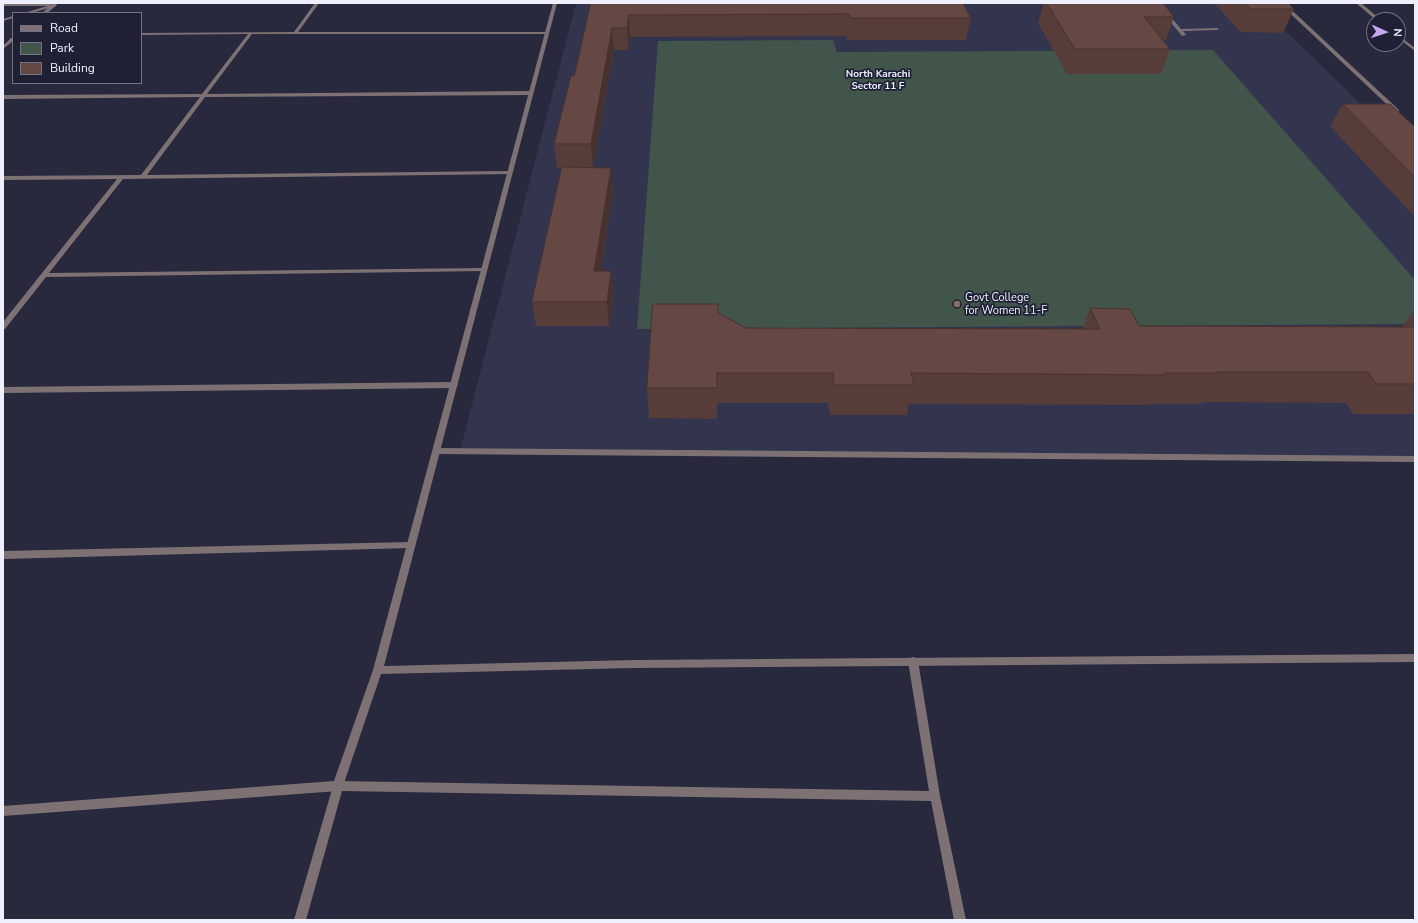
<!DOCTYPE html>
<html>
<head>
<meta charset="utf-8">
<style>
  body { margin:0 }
  #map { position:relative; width:1418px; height:923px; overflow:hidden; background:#29293e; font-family:"Nunito Sans",sans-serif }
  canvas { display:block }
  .frame { position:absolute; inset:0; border:4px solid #eff0fe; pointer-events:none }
  .legend { position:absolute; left:12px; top:12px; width:130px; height:72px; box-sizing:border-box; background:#1f2034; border:1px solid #727385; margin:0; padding:5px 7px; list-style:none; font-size:12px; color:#eff0fe }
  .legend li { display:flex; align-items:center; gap:8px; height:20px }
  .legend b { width:20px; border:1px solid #727385 }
  .north { position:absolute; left:1366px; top:12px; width:40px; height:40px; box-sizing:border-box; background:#1f2034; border:1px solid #727385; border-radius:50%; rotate:93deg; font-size:11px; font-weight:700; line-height:16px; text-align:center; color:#eff0fe }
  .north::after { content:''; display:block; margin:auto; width:14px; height:18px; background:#c4a7f1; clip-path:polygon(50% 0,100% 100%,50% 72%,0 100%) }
</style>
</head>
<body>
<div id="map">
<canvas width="1418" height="923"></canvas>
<div class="frame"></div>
<ul class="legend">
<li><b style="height:5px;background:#7e7174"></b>Road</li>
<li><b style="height:11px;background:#42554b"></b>Park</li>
<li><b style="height:11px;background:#654743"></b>Building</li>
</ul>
<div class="north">N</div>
</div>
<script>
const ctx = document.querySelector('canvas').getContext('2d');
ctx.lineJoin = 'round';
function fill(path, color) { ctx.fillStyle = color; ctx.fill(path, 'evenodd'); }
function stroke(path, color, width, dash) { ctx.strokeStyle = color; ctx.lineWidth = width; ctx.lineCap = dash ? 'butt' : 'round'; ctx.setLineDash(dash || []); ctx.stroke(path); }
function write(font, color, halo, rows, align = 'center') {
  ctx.font = font + ' "Nunito Sans",sans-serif'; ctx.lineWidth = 3.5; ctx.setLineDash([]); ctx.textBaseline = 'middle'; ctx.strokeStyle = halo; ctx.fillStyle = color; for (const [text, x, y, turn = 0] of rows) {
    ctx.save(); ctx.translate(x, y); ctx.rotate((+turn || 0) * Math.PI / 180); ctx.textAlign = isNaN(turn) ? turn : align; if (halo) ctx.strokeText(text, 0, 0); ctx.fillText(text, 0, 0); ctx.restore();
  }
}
fill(new Path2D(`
  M576,3H1257L1415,157V458L460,451Z`), '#33344e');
fill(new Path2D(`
  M833,40L837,52L1213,50L1415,280V324L637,329L658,41Z`), '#42554b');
fill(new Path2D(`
  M1155,3H1159L1181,29L1217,28L1219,29L1217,30L1183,31L1186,35L1182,36Z
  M54,4L56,5V6L31,13H24Z
  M13,16V18L3,21V19Z`), '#7e7174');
fill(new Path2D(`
  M56,3L57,5L47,13H42L50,6H3V4Z
  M315,3H319L298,32H545L547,33L545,34H252L207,94L530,91L533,93L530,95L205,97L147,175L510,171L512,172V174L123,179L49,273L484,268L486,269V271L46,277L5,329H3V322L117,179L3,180V176L141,175L200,97L3,99V95L202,94L248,34L141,35V33L294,32Z
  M1279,3H1284L1399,110V112H1395Z
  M1356,3H1361L1381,20H1376Z
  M1398,35L1415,48V51L1398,38Z
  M11,38H13V41L3,49V46Z
  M454,382L458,385L454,388L3,393V387Z
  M436,448L1415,456V462L436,454L432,451Z
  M410,542L413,543L414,545L413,547L410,548L3,559V551Z
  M913,657L916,658L918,661L940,796L966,920H954L931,801L342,791L306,920H294L333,786L334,782L338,781L929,791L908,661L910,658Z`), '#7e7174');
fill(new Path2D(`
  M553,3H557L384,666L634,660L1415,654V662L634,668L381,674L343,786L342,790L338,791L3,816V806L334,781L373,670Z`), '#7e7174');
fill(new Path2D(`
  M591,3L971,18L966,40H847L846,36L630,37L628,50H614L593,168H611L613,191L601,271H611L614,295L609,326H536L532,302L562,168H557L554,144L574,76Z
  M1044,3H1163L1174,17L1166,40H1163L1170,49L1161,74H1067L1038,23Z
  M1214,3H1288L1294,9L1283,33L1241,32Z
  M1343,104L1415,127V217L1330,126Z
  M1090,308L1139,326L1402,327L1415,309V414H1353L1346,403L1202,402L1201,404H1150L1149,405L909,404L907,415H830L828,403H717V419L649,418L647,388L718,313L746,328L1082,329Z`), '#573d3a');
fill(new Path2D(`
  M629,15L630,37L628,50L627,28Z
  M612,28L614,50L593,168L591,144Z
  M611,168L613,191L597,295L594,271Z
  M611,271L614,295L609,326L607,302Z`), '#47322f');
const building = new Path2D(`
  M591,3H963L971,18H850L849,14L629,15L627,28H612L591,144H554L571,76H574Z
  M1047,3H1163L1174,17H1144L1170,49H1075Z
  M1245,3H1288L1294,9H1251Z
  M1343,104H1390L1415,127V177Z
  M562,167L611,168L594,271H611L607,302H532Z
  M653,304H718V313L746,328L1100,329L1090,308L1130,309L1139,326L1415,327V384H1376L1368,372H1217L1218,373H1164L1165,375L911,373L914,385H834L833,373H717V388H647Z`);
fill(building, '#654743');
stroke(building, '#47322f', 1);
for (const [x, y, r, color] of [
  [957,304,4,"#8d6e63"]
]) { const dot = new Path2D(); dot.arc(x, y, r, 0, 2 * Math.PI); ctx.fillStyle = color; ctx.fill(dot); stroke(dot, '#1f2034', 1.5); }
write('bold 10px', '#eff0fe', '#1f2034', [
  ["North Karachi",878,75],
  ["Sector 11 F",878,87]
]);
write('11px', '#eff0fe', '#1f2034', [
  ["Govt College",965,298],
  ["for Women 11-F",965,311]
], 'left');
</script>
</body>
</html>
